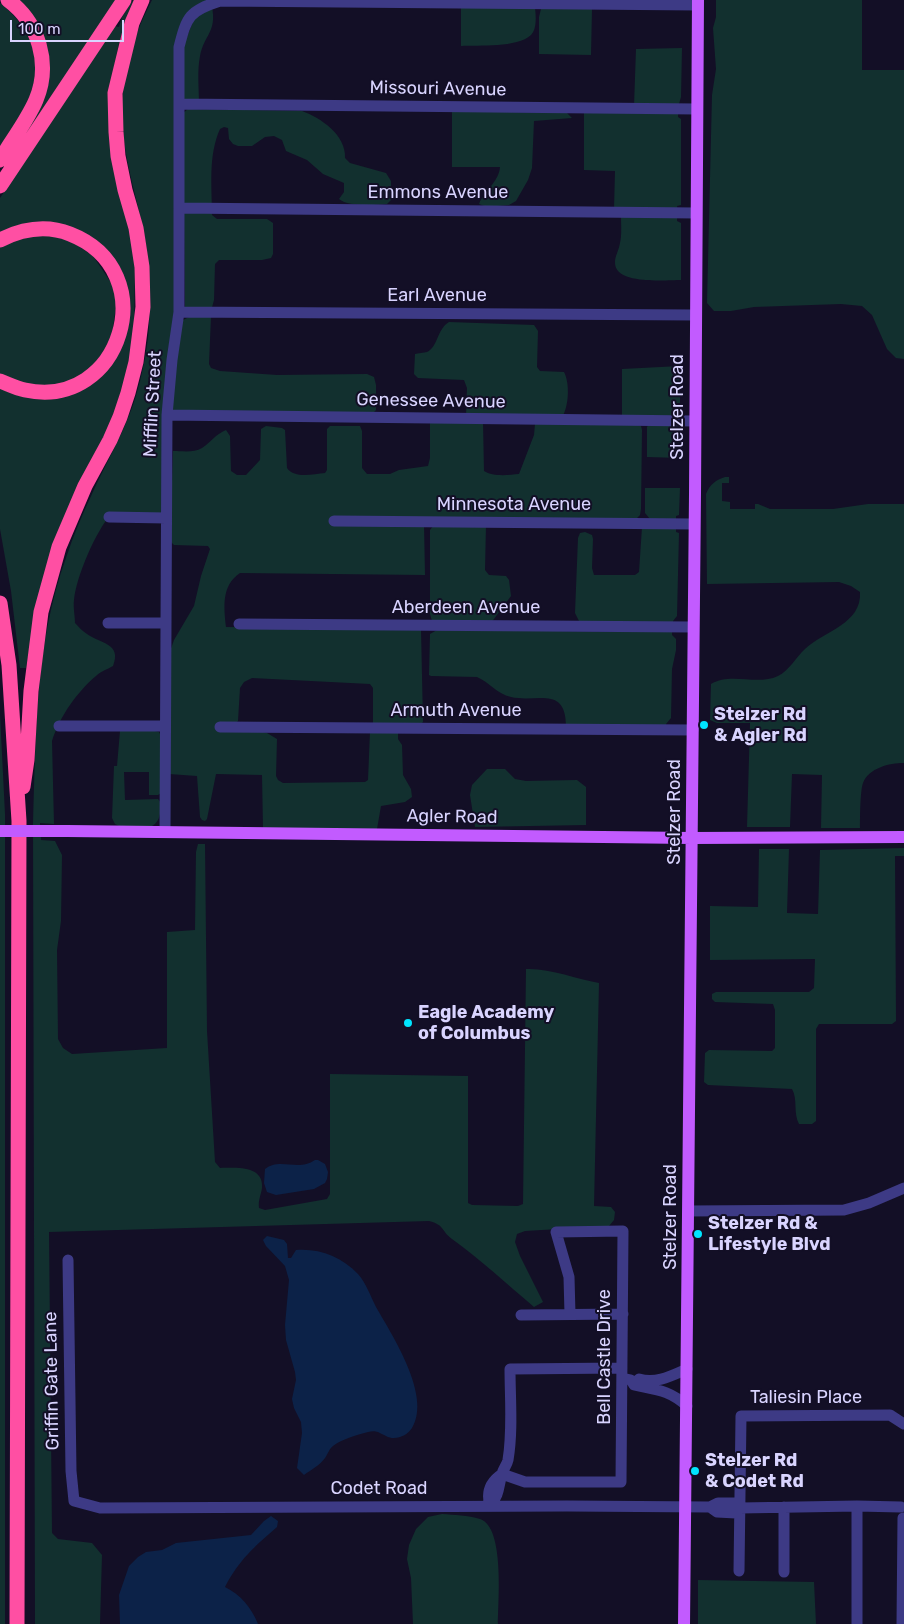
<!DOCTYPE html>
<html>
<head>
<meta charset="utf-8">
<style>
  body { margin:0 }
  #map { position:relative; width:904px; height:1624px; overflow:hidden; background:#130f26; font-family:Rubik,sans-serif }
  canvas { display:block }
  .scale { position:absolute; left:10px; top:20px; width:114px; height:22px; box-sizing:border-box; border:2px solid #d9d4ff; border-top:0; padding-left:6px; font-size:15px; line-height:18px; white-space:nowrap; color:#d9d4ff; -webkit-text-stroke:4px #130f26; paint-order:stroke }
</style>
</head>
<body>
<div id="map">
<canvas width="904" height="1624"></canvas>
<div class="scale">100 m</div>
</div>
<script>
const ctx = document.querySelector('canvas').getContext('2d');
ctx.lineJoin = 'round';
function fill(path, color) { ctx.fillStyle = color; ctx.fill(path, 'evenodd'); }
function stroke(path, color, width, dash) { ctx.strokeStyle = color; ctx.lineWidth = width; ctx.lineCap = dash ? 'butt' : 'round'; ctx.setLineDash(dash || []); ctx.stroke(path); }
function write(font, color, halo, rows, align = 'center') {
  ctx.font = font + ' Rubik,sans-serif'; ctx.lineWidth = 4; ctx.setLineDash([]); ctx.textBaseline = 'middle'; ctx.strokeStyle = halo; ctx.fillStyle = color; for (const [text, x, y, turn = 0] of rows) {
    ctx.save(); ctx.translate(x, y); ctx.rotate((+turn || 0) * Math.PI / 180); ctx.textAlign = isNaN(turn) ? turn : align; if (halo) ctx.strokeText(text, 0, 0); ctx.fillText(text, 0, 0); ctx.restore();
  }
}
fill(new Path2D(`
  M14,0H116L19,146L46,73Z
  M133,0H136L126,21L119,43L109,93L135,266L134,332L130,363L119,403L37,606L26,668H20L11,591L0,529V386L34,396L102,371L126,296L75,231L0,235V198L114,26L119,27L122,17Z
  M152,0H210L182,22L176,40L175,293L163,513L111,514C96,531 76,577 74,600C73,607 75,616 75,623C79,627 82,631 87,634C101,644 122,643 113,666C108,669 101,671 96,676C77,692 60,716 52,741L54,824L40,823L41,840L55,841L62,855L61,921L57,950L58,1039L63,1048L72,1054L167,1048V932L195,930L196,852L198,844H205L207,1031L215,1162L220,1168C235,1168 264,1165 262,1188C261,1195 258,1200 259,1208L265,1210L327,1199L330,1194V1074L468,1076V1203L472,1205L518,1206L523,1204L526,969C550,968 576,979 599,983L594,1206L611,1207L615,1212L614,1220L609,1226L525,1231L517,1234L515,1242L520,1256L543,1302L534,1307C507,1284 481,1260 452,1239C441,1231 445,1225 429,1221L49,1232L52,1533L58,1539L92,1543L102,1555L100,1624H35L33,824C36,734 35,643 66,558C73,536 82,515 92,494C105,465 122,436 133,405C140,384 145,361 148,338C151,308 150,275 146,245C144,232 140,219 138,207C130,174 121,140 122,106C122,69 135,33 152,0Z
  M716,0H862V70H904V359L896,358L887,349L872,315L862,306L841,304L754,307L731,311H714L707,303L712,95L716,69L713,28L716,17Z
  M0,3C28,25 45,59 31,95C23,114 11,131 0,148Z
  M212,7C217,32 204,35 200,56C197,71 199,88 199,103L188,102L182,97L183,47L194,19Z
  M461,7L535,8C536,16 537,29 531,35C517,48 479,45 461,46Z
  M541,9H592L591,55L539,54V17Z
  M682,48L681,97L679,104L634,106L636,49Z
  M188,109L302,111C321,118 346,135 345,158L350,163L386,173L391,181V200L387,204C375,205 348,207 339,199L344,192V183L323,174L307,160L286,151L282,140L274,136L265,137L252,146H238L233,144L229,139L228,128L224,127L220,129C208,156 212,186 212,215L217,219H267L273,223V254L271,258L262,260H219L215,264L214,300L211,311L185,308L183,113Z
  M452,111L567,113L572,118L534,121L532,168L528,180L516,201L509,205L487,207L479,204C484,191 499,182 500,167H452Z
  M584,112L678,114V117L681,119V205L677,206L678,210L614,209L615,171L584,170Z
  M621,216L677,217V221L681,223V280C665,280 614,285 615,262C615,256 619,250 620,243C622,235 621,225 621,216Z
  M37,233L70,240L93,256L112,284L117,299L111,342L91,369L65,384L36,387L0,375V245Z
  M191,316H211L209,364L211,368L220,371L277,375L367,374L374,377L376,385V410L371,415L174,412L171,407L181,321Z
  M449,322L534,325L538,331L537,367L540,371L564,372C570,383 569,407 562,417L466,416L467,388L464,380L418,378L414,374L415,354C418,353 424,353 427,352C438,347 437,329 449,322Z
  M680,366V411L676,413V417L622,418V369Z
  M430,422H483L484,471C493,477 509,475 519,474L534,435L535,424H635L641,426L642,430L641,509L640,515L635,520L424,524L425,575L240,573C221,586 224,607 226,627L421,629L423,722L419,726H373V688L370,684L252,678L244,682L240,688L238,721L235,724L267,733L277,739L276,776L278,780L283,783L365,782L368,780L370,732L398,733V739L402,745L403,775L411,789L412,797L405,802L381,806L377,829L263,828L262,775L216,774L207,819L205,821L202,820L200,817L197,776L169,774L168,657L174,640L194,606L201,576L210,549L208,546L174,545L170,541L173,451C182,451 194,453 202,448C211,442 216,434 226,430L230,436L231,471L237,475H246L260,460L261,429L266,426L282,428L285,430L287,468C295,479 313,474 325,473L327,470V429L330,426H360L362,431V468L367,474H390L399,470L428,466L430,458Z
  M649,424H676L677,428L680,430V458L647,457V427Z
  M725,477H729V483H722V501L730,502V509H755V504H758L770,509H833L868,504H904V763C889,763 869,768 863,783C860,791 860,819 860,828H821L822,775L792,774L790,827H747L750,723H717L710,720L711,684C731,672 757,686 778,676C789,671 796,657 805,649C824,631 862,624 860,592L851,586L839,582L707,584L706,494C710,484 716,480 725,477Z
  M645,488H680L679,515L676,516V521L650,519L645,513Z
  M486,525L485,570L489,575L506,576L509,580L511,596L491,623L432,621L430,614V530L433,526Z
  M642,527L676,528V532L679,533L677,616L673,621V624L579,621L575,613L578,538L580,533L585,532L592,535L593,539L592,568L594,575H635L639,572Z
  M437,630L672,632V635L676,639V650L672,669L671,718L666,724V728L566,727C566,685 537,703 511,697C497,694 489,682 477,677L431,676L429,675L430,634Z
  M0,714L5,814V1624H0Z
  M120,731H155L159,732L161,736V793L158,795H149V772H124L125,800L158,799L161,803C160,812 161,821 152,826H119L115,824L112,818L114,766H117Z
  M487,769H505L515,779L526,781L577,780L586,787V825L475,827L470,795L472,785Z
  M904,848V856H895L896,1021L892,1024H819L816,1029V1121L812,1124H799C793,1113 798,1099 792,1089L708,1085L704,1082L705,1053L709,1050L772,1051L775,1048V1010L773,1004L715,1002L712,999V994L716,992H809L814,988L815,959L710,960V906L758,907L759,849H789L787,913L818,914L820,850Z
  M442,1514C454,1515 468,1515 480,1519C505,1527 498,1602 498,1624H413L411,1578L407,1559L409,1545L416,1529L428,1517Z
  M698,1580L814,1582L816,1624H698Z`), '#12302f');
fill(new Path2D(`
  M315,1160H318L325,1164L328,1172L327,1179L325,1183L314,1189L276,1195L267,1192L264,1183L265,1169C280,1157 298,1172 315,1160Z
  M267,1236L284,1240L287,1244L288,1258H291L296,1250C319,1248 342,1257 358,1274C366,1283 371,1297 376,1307C392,1335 432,1396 412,1428C407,1436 395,1441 386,1436C379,1433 377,1430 368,1432C359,1434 340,1440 333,1446C329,1449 328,1454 325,1458C320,1465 311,1470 304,1475L297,1468L302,1433L301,1422L294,1408L292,1399L296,1380L295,1372L286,1340L285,1325L289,1280L285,1266L266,1246L263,1240Z
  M271,1516L278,1521L277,1527C254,1547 239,1560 225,1587C241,1595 251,1607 258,1624H120L119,1595L129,1566L138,1557L146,1552L162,1550L176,1543L251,1535L264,1521Z`), '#0c2248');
stroke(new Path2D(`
  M180,104L697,109
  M179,208L696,213
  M179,312L696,315
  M167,415L695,421
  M109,517L166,518
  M334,521L694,524
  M108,623H165
  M239,624L693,627
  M59,726H165
  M220,727L693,730
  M165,832L167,415L172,360L179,312V47C187,16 189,11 220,1L698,5
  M688,1211L844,1210L869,1203L904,1188
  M68,1260L71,1471L74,1501L100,1508L567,1506L710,1507L718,1503H735L740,1508
  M521,1315L623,1314
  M622,1378L631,1380L634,1385C657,1390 669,1390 687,1406
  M639,1379C656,1384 671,1376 687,1369
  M502,1474L525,1482H621L623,1231L556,1232L569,1277L570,1314
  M502,1474C490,1482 486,1492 490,1506C500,1494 498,1487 502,1474C503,1469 507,1465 508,1460C513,1430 510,1398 510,1369L622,1368
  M710,1507L717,1512L736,1513L740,1508L857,1506L901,1507
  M784,1507V1572
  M739,1571L741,1416L890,1415L904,1424
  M857,1624V1506
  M902,1624L903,1518`), '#3d3a85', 11);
stroke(new Path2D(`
  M67,831L692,838L904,837
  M684,1624L695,494L698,0`), '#c25bff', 12);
stroke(new Path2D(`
  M0,160C12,140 27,121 36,100C51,64 39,23 8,0
  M0,186L124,0
  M0,240C22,229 47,225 70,234C165,271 121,411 25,390C16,388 8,384 0,381
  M0,603L9,665L19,821L17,1624
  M23,787L27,760L31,691L41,612L59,547L85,486L110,440L120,417L128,393L136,362L143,307L142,267L136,228L125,190L118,156L116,132L115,93L132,23L142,0`), '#ff4fa3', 15);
stroke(new Path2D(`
  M0,831H67`), '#c25bff', 12);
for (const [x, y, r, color] of [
  [704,725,5,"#00e5ff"],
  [408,1023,5,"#00e5ff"],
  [698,1234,5,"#00e5ff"],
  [695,1471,5,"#00e5ff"]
]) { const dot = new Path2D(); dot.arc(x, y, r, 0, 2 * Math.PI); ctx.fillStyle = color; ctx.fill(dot); stroke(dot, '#130f26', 2); }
write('18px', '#d9d4ff', '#130f26', [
  ["Missouri Avenue",438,89,1],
  ["Emmons Avenue",438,193],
  ["Earl Avenue",437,296],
  ["Genessee Avenue",431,401,1],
  ["Mifflin Street",153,404,-87],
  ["Stelzer Road",678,407,-90],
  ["Minnesota Avenue",514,505],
  ["Aberdeen Avenue",466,608],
  ["Armuth Avenue",456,711],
  ["Stelzer Road",675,812,-90],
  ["Agler Road",452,817,1],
  ["Stelzer Road",671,1217,-90],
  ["Bell Castle Drive",605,1357,-90],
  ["Griffin Gate Lane",52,1381,-91],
  ["Taliesin Place",806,1398],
  ["Codet Road",379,1489]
]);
write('bold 18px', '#d9d4ff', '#130f26', [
  ["Stelzer Rd",714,715],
  ["& Agler Rd",714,736],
  ["Eagle Academy",418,1013],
  ["of Columbus",418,1034],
  ["Stelzer Rd &",708,1224],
  ["Lifestyle Blvd",708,1245],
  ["Stelzer Rd",705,1461],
  ["& Codet Rd",705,1482]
], 'left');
</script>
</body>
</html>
